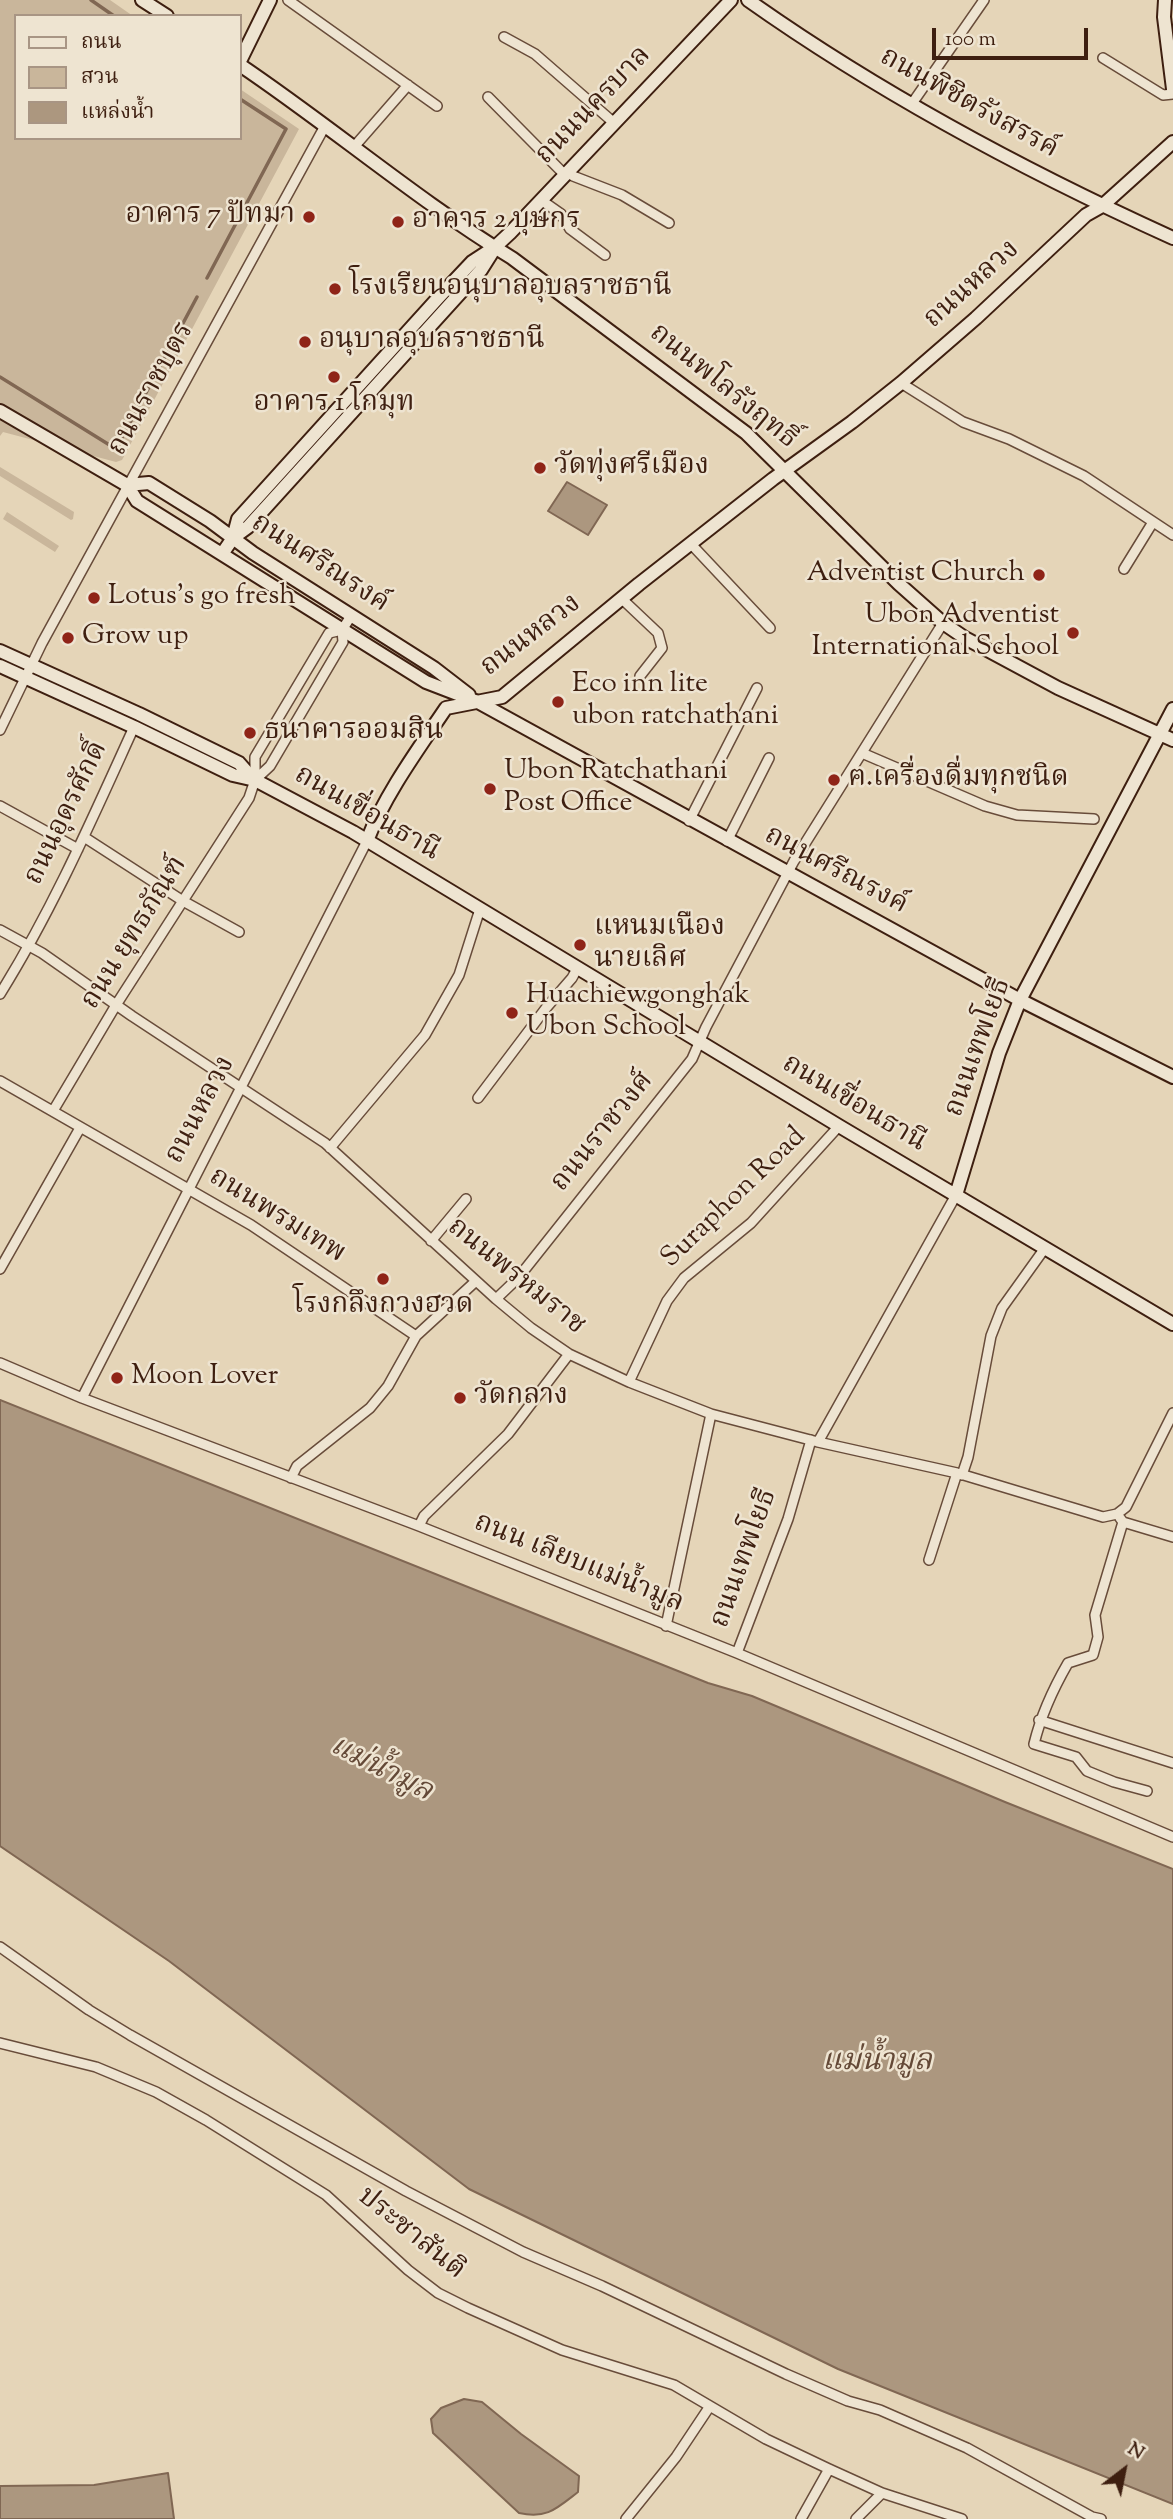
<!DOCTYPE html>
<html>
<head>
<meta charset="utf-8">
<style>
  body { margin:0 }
  #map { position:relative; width:1173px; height:2519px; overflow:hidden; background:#e5d5b8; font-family:"Sorts Mill Goudy","Noto Serif Thai",serif }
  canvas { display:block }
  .legend { position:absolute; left:14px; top:14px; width:228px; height:126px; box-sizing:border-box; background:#eee4d1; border:2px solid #a89584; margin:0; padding:9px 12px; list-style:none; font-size:21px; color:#3e1f10 }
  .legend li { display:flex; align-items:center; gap:14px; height:35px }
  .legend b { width:35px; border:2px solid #a89584 }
  .north { position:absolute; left:1089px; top:2435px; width:70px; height:70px; -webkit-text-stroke:5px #eee4d1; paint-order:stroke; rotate:32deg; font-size:19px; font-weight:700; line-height:28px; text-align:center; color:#3e1f10 }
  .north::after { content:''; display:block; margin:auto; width:24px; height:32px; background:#3e1f10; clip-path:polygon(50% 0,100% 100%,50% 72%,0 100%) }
  .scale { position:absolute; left:932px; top:28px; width:156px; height:32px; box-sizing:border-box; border:4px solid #3e1f10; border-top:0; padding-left:9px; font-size:21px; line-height:24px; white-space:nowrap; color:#3e1f10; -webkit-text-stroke:5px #eee4d1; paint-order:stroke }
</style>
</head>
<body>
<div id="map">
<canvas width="1173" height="2519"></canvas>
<ul class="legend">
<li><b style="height:9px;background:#eee4d1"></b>ถนน</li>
<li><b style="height:19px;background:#c9b69b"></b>สวน</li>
<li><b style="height:19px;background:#ac977f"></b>แหล่งน้ำ</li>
</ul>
<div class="north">N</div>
<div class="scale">100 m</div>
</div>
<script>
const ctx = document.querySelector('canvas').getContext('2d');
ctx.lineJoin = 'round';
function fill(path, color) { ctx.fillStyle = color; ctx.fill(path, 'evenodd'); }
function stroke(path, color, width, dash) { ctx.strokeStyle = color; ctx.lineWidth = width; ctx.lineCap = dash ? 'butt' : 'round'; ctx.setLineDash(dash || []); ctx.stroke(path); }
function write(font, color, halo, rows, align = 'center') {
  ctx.font = font + ' "Sorts Mill Goudy","Noto Serif Thai",serif'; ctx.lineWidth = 5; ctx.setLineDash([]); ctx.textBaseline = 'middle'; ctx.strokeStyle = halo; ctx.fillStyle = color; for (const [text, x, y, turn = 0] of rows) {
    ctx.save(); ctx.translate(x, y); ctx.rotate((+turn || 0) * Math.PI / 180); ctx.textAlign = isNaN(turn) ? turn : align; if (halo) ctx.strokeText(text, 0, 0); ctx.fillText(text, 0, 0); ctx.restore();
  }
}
fill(new Path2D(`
  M0,0H110L133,16H16V138H240V89L299,129L122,460L116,462L3,432L0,436Z
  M0,467L74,512L73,519L71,520L0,476Z
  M7,512L59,546L55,552L3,519Z`), '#c9b69b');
const water = new Path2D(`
  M567,482L607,505L588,535L548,511Z
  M0,1400L708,1683L752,1696L1005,1802L1173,1869V2504L838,2369L469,2189L169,1961L0,1846Z
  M464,2399L482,2402L521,2434L579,2476L578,2492C556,2509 547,2519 519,2513L433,2433L431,2419L441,2408Z
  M168,2473L174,2519H0V2486L94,2485Z`);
fill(water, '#ac977f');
stroke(water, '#806753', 2);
stroke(new Path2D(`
  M91,0L114,16
  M207,278L286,129L240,99
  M0,377L116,449L197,297`), '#806753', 3.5);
const street = new Path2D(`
  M288,0L437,106
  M504,37L535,54L613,122
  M1103,58L1163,95L1173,94
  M488,97L565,175
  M911,105L984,0
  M353,148L408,85
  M568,171L573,176L622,195L669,223
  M541,200L561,214L570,229L605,255
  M901,383L963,422L1009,439L1084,476L1173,535
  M691,544L770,628
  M1124,569L1153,522
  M621,598L658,633L662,648L640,676
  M0,730L42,643L325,126
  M862,753L985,806L1017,815L1094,819
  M255,780L270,766L343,642L342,630L351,616
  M0,806L78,849
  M689,821L757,688
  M84,837L183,901L239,932
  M727,841L769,758
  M0,930L42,953L132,1016L325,1143L496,1299L531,1328L569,1354L629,1382L711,1414L818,1442L957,1473L1103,1517L1117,1514
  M0,994C53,909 93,817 134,727
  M0,1081L251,1225L416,1336L476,1281
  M478,1098L546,1008L572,978L578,967
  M53,1111L116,1005L249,798L255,780V757L329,633L342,630
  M330,1148L425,1035L459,975L480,909
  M431,1241L466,1199
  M0,1269L80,1128
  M496,1299L518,1278L692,1059L706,1027L794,861L943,623
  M0,1363L82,1398L419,1526L737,1653L1173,1837
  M629,1382L667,1301L684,1278L751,1223L839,1126
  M82,1398L367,841
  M818,1442L956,1195
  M962,1475L968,1457L991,1336L1002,1308L1045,1248
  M291,1478L297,1466L370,1408L388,1386L416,1336
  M1117,1514L1126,1507L1173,1413
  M1120,1518L1123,1522L1173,1537
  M1123,1522L1095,1615L1098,1637L1093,1655L1068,1663C1053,1689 1041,1715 1034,1744L1076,1757L1087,1771L1114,1782L1147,1791
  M419,1526L424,1516L508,1434L569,1354
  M929,1560L957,1473
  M666,1626L711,1414
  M737,1653L788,1519L811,1440
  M1039,1720L1173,1763
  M0,1947L89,2010L130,2035L406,2191L523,2252L602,2286L786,2374L848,2401L880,2410L967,2448L1092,2517L1101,2519
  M0,2043L96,2067L156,2092L206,2120L326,2195L408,2270L438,2293L468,2308L562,2350L674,2385L766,2439L829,2469L882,2493L962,2519
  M626,2519L676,2457L710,2406
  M801,2519L829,2469
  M856,2519L882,2493`);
const secondary = new Path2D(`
  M142,0L167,16
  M748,0C881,94 1025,171 1173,238
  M1165,0L1164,17L1173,89
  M240,61L270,0
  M240,65C332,127 417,200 512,258L746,433L899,584L943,623L965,638L1058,688L1173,740
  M0,411L127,485L137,501L426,682L478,702L1020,1000L1173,1077
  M127,485L149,483L210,521L253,553L434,668L469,695
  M233,538L238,519L438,298L472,262L495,247L510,233L731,0
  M222,554L233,538L248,527L481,270L493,251
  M0,651L139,714L239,763L254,780
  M0,666L134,727L233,775L255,780L353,832L839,1126L1173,1324
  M367,841C384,796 419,748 446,708L502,697L639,584L773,479L852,422L901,383L976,318L1086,215L1102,206L1173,142
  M956,1195L999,1053L1020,1000L1173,709`);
stroke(street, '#684c3a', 12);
stroke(secondary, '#3e1f10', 16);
stroke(street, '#eee4d1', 9);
stroke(secondary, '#eee4d1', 12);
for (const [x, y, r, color] of [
  [309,217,7,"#8f2418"],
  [398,222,7,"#8f2418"],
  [335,289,7,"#8f2418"],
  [305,342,7,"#8f2418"],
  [334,377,7,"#8f2418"],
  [540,468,7,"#8f2418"],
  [1039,575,7,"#8f2418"],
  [94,598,7,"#8f2418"],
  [1073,633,7,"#8f2418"],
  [68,638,7,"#8f2418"],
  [558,702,7,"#8f2418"],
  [250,733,7,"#8f2418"],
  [834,780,7,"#8f2418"],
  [490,789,7,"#8f2418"],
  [580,945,7,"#8f2418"],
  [512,1013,7,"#8f2418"],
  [383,1279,7,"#8f2418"],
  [117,1378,7,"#8f2418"],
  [460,1398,7,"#8f2418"]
]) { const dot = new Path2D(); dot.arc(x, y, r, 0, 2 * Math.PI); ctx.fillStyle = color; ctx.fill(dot); stroke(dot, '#eee4d1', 2.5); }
write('28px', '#3e1f10', '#eee4d1', [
  ["ถนนพิชิตรังสรรค์",968,105,29],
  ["ถนนนครบาล",595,107,-46],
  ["ถนนหลวง",973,286,-42],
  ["ถนนพโลรังฤทธิ์",722,388,39],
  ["ถนนราชบุตร",153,390,-61],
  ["ถนนศรีณรงค์",319,565,33],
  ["ถนนหลวง",532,637,-37],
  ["ถนนอุดรศักดิ์",68,814,-64],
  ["ถนนเขื่อนธานี",366,815,30],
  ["ถนนศรีณรงค์",835,872,28],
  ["ถนน ยุทธภัณฑ์",136,934,-58],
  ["ถนนเทพโยธี",980,1048,-70],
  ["ถนนเขื่อนธานี",853,1105,31],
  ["ถนนหลวง",202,1111,-62],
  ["ถนนราชวงศ์",604,1133,-51],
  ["Suraphon Road",735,1199,-44],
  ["ถนนพรมเทพ",276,1217,32],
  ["ถนนพรหมราช",515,1278,39],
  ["ถนนเทพโยธี",746,1559,-70],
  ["ถนน เลียบแม่น้ำมูล",578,1565,22],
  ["ประชาสันติ",410,2235,39]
]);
write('28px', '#3e1f10', '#eee4d1', [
  ["อาคาร 7 ปัทมา",295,217,"right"],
  ["อาคาร 2 บุษกร",412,222],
  ["โรงเรียนอนุบาลอุบลราชธานี",349,289],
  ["อนุบาลอุบลราชธานี",319,342],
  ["อาคาร 1 โกมุท",334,405,"center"],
  ["วัดทุ่งศรีเมือง",554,468],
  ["Adventist Church",1025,575,"right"],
  ["Lotus's go fresh",108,598],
  ["Ubon Adventist",1059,617,"right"],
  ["International School",1059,649,"right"],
  ["Grow up",82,638],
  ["Eco inn lite",572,686],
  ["ubon ratchathani",572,718],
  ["ธนาคารออมสิน",264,733],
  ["Ubon Ratchathani",504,773],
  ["Post Office",504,805],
  ["ฅ.เครื่องดื่มทุกชนิด",848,780],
  ["แหนมเนือง",594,929],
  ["นายเลิศ",594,961],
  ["Huachiewgonghak",526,997],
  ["Ubon School",526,1029],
  ["โรงกลึงกวงฮวด",383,1307,"center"],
  ["Moon Lover",131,1378],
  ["วัดกลาง",474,1398]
], 'left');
write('italic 30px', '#644937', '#eee4d1', [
  ["แม่น้ำมูล",380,1771,27],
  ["แม่น้ำมูล",877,2064]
]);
</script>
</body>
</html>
